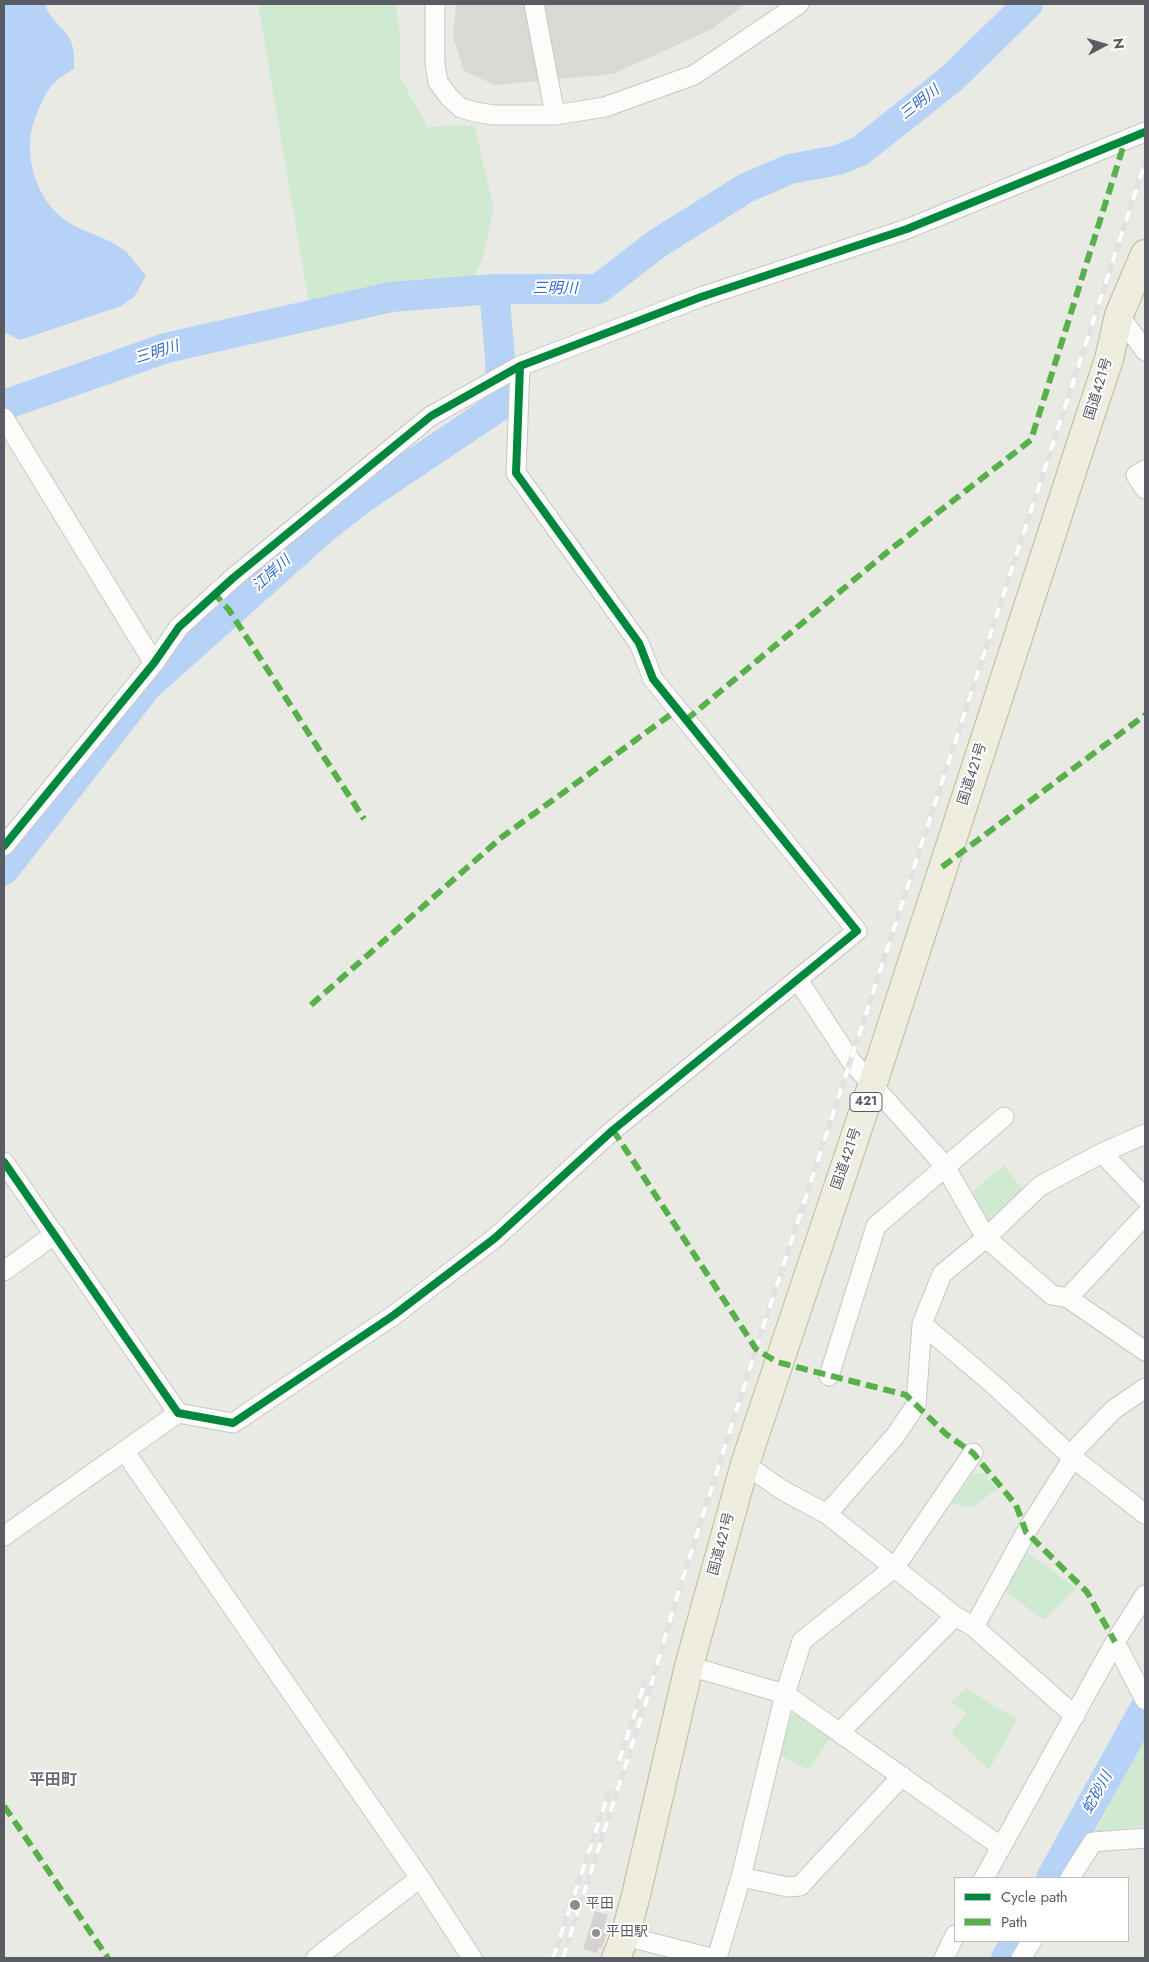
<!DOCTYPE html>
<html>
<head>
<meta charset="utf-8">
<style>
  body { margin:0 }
  #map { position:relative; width:1149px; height:1962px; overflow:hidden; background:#eaeae4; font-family:Jost,sans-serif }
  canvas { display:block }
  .frame { position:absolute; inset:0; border:5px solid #595c63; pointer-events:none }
  .legend { position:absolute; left:954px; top:1877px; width:175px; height:65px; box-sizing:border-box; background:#fff; border:1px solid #bdbec1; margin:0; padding:6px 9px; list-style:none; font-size:15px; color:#595c63 }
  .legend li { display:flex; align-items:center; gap:10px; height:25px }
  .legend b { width:25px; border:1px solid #bdbec1 }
  .north { position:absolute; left:1079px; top:20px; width:50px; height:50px; -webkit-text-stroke:4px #fff; paint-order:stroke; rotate:84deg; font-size:14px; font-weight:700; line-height:20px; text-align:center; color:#595c63 }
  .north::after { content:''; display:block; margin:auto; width:18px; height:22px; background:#595c63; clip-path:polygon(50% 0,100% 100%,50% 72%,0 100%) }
</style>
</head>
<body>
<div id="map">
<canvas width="1149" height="1962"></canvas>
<div class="frame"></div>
<ul class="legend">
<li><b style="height:6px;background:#00873e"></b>Cycle path</li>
<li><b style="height:6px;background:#58b04a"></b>Path</li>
</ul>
<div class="north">N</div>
</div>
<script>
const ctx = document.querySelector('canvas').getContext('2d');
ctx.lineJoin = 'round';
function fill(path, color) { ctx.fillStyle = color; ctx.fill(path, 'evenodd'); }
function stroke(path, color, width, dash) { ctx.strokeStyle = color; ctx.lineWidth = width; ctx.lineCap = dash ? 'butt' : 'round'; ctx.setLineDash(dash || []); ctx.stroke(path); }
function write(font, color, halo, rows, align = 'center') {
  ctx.font = font + ' Jost,"Noto Sans JP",sans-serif'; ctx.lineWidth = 4; ctx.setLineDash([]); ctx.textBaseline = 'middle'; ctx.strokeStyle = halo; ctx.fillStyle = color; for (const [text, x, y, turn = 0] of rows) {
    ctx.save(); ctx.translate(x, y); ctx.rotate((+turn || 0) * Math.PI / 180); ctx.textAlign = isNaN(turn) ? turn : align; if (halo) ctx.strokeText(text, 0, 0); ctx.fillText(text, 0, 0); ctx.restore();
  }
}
fill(new Path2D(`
  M456,4H746L712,29L613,74L495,85L464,71L453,37Z`), '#dad9d3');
fill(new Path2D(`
  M258,4H396L400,38V78L428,127L474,125L494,208L482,260L469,285L388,291L310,309Z
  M1004,1165L1024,1191L993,1222L980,1219L967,1196Z
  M984,1473L997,1489L973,1507L952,1504L972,1474Z
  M1023,1550L1076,1588L1044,1620L1001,1588Z
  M966,1688L1017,1720L989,1770L951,1733L966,1713L951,1702Z
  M797,1713L831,1737L809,1770L777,1754L786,1717Z
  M1145,1731V1825L1095,1833Z`), '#d0e9d1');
fill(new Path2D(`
  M4,4H45C49,19 59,23 67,35C75,45 74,57 74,69C50,81 45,94 35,118C21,155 37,206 73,225C90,234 108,238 124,250C132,257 139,268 146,276L134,297L121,306L20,340L4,332Z`), '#b6d2f7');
stroke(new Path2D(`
  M4,405L166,348L391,297L494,289H598L658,243L746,188L790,169L838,160L860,151L951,79L1028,4
  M4,870L147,686L323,529L364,497L501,405L500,357L494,289
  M1051,1878L1145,1708
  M1006,1958L1016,1941`), '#b6d2f7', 30);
fill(new Path2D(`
  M595,1911L608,1915L603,1932L607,1933L602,1948L599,1947L597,1953L583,1949Z`), '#d4d3cf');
const minor = new Path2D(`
  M435,4V64L438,82L449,97L461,108L475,112L494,115H555L605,107L694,75L799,4
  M534,4L555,115
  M1119,315L1145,351
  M4,418L154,663
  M1145,470L1136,475L1145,489
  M4,846L154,663L179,627L233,578L431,416L520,366L701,297L907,229L1145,132
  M798,980L851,1061L945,1166L986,1238L1052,1295L1068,1298L1145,1351
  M1102,1153L1145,1198
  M4,1162L178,1413L233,1423L394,1315L495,1238L613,1130L857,931L653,679L639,643L516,473L520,366
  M4,1271L55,1234
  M1068,1298L1145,1215
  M922,1324L993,1384L1073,1458L1145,1514
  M829,1376L876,1226L1004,1117
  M125,1452L420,1878L472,1958
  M1070,1455L1113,1410L1145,1388
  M745,1464L782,1490L827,1514L955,1616L974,1627L1075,1716
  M827,1514L895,1436L916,1405L922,1324L942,1274L986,1238L1040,1186L1102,1153L1145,1134
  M4,1536L178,1413
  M974,1627L1026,1532L1073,1458
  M1115,1642L1145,1700
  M689,1666L785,1694L1000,1846
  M840,1732L955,1616
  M741,1877L788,1887L800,1886L902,1776
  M984,1878L1115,1642L1145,1595
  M1070,1878L1093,1842L1145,1838
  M625,1936L711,1958
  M316,1958L420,1878
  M717,1958L741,1877L785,1694L802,1641L895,1567L973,1453
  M944,1958L955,1935
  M1021,1958L1032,1941`);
const highway = new Path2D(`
  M616,1958L625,1936L636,1895L689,1666L745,1464L872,1086L1079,450L1109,359L1119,315L1145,254`);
stroke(minor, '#c7c7c7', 21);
stroke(highway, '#c2ba91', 30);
stroke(minor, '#fcfcfb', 19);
stroke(highway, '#eeede0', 28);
const rail = new Path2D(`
  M619,1761L645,1682
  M553,1958L609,1792
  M563,1958L647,1699L675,1603L756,1349L1145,163`);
stroke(rail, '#e2e2e2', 5.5);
stroke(rail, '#fff', 4, [11]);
stroke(new Path2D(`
  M213,592L229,610L364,819
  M686,720L891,549L1031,440L1125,141
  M942,867L1145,715
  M311,1005L502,837L677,710
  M613,1130L756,1349L777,1362L906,1395L946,1434L973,1453L1016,1505L1026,1532L1087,1592L1115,1642
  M4,1806L108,1958`), '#58b04a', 6, [12, 6]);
stroke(new Path2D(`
  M4,846L154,663L179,627L233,578L431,416L520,366L701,297L907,229L1145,132
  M4,1162L178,1413L233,1423L394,1315L495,1238L613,1130L857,931L653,679L639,643L516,473L520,366`), '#00873e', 8);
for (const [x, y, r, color] of [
  [575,1905,6,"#8c8e90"],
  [596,1933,5,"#8c8e90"]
]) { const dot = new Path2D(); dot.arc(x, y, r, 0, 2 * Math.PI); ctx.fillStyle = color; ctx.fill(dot); stroke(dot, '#fff', 2); }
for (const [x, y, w] of [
  [866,1102,32]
]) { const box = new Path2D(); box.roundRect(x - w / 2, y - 9.5, w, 19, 4); ctx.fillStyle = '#fff'; ctx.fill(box); stroke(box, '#595c63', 1); }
write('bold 12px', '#595c63', null, [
  ["421",866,1102]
]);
write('14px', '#595c63', '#fff', [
  ["国道421号",1099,389,-73],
  ["国道421号",973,774,-72],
  ["国道421号",847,1159,-71],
  ["国道421号",722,1544,-75]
]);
write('14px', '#595c63', '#fff', [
  ["平田",586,1905],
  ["平田駅",606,1933]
], 'left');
write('italic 15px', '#366ace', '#fff', [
  ["三明川",920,103,-38],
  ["三明川",555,289],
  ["三明川",157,353,-17],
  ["江岸川",272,574,-42],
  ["蛇砂川",1098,1793,-61]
]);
write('bold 16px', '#6a6e75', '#fff', [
  ["平田町",53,1781]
]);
</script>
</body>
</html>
